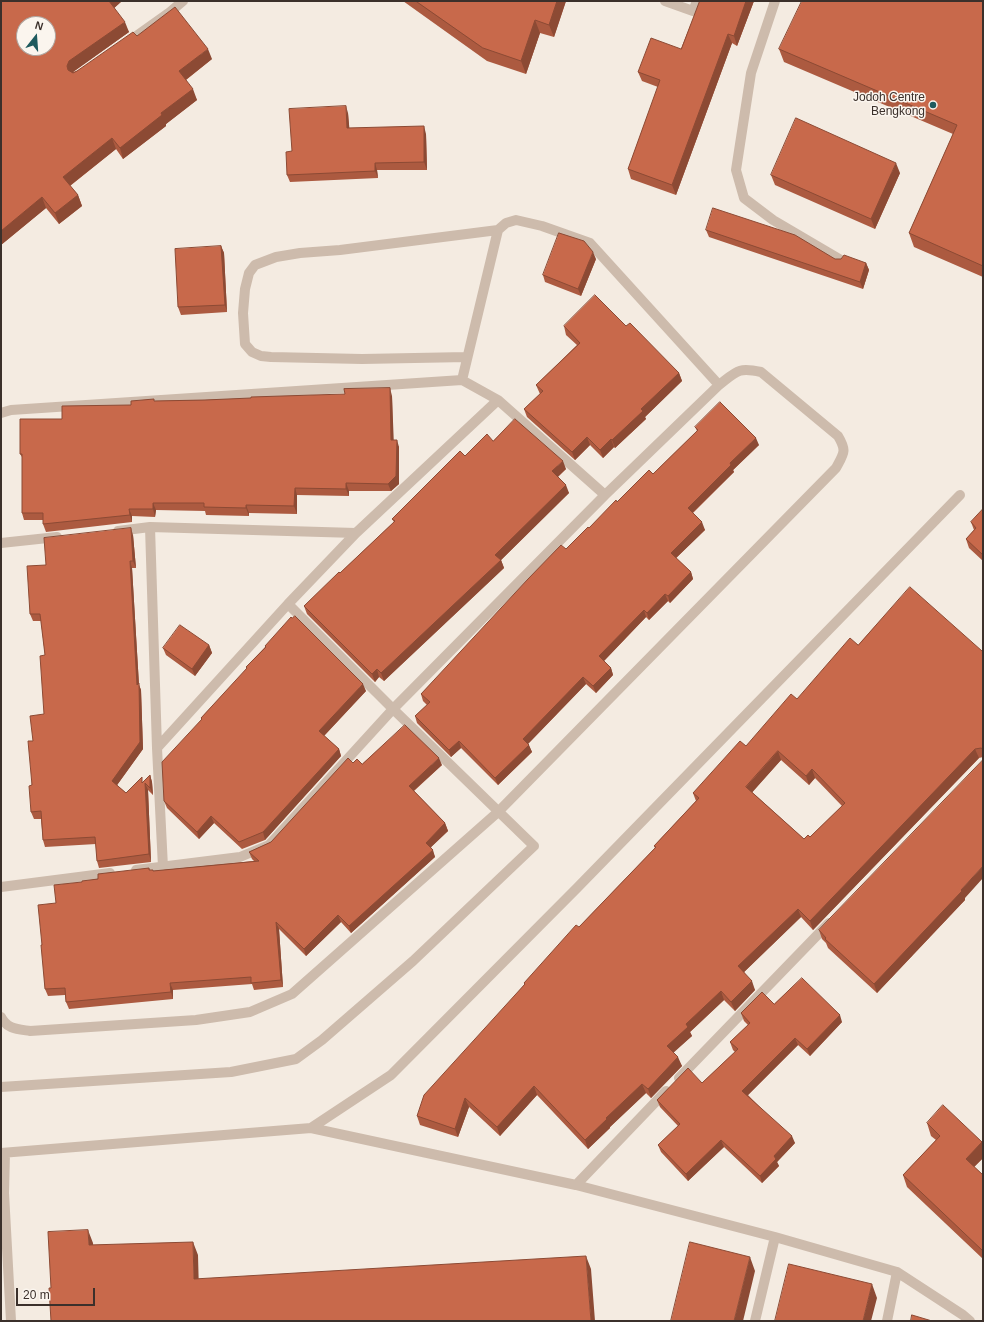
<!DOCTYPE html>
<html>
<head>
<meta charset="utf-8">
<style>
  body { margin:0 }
  #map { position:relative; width:984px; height:1322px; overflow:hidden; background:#f4ebe1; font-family:Helvetica,sans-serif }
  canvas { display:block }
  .frame { position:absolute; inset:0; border:2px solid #3b302b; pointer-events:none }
  .north { position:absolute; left:16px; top:16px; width:40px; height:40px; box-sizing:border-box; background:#fbf5ee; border:1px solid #aea6a0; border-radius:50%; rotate:17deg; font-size:11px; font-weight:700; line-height:16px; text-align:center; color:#3b302b }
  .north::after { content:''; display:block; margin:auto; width:14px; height:18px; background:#1f5a5e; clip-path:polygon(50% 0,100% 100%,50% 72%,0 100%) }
  .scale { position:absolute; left:16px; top:1288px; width:79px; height:18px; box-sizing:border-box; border:2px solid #3b302b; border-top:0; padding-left:5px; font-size:12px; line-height:14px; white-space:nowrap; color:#3b302b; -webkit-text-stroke:3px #fbf5ee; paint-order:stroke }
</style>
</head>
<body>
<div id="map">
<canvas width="984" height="1322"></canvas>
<div class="frame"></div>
<div class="north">N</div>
<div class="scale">20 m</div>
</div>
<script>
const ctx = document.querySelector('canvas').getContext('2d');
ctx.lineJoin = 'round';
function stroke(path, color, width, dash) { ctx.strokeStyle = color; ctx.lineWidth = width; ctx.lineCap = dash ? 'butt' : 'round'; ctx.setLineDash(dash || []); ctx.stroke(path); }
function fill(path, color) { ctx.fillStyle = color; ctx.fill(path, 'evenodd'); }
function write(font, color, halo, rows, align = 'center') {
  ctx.font = font + ' Helvetica,sans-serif'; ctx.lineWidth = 3; ctx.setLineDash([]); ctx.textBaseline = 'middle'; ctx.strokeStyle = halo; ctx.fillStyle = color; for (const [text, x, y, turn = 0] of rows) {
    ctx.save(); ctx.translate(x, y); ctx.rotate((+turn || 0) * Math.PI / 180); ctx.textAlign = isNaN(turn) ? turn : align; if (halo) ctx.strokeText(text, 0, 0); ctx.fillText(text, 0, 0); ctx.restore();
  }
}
stroke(new Path2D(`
  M665,1L693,11L697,1
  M775,1L751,73L736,170L744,198L773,220L841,260
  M125,44L170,12L183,1
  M467,357L362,359L271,357L261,356L252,352L245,344L243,313L245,289L249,273L255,265L276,257L300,253L340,250L498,230
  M462,380L498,230L506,223L516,220L542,226L590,243L719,385
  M1,413L11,410L462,380L498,400L605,495
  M150,527L157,748L163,867
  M118,531L150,527L356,533
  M1,543L57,537
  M157,748L288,604L356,533L498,400
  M1,887L110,873
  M1,1017C7,1029 17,1029 30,1031L196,1020L250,1012L292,994L498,812L836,468C844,453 847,451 838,436L761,372C738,367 737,371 719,385L605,495L393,709L269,845L240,857L136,870
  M679,1078L829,923
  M1,1087L231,1072L296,1059L322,1040L413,961L534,846L393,709L288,604
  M311,1128L391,1075L577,888L960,495
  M1,1153L311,1128L576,1185L775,1237L897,1272L963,1315L970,1321
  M5,1153L4,1193L11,1321
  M576,1185L666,1091
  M755,1321L775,1237
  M887,1321L897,1272`), '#cdbbac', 10);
fill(new Path2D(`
  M1,1H122L114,8L129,32L73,72L77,71L137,36L212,59L186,80L197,100L166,124V126L123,159L116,149L70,186L78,195L82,206L59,224L46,208L1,245Z
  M403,1H566L554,37L540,33L526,74L487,61Z
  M700,1H754L737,46L732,43L676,195L631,179L628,169L658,87L642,81L638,72L681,49Z
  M983,1V277L914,247L909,233L953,134L784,62L779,49Z
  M348,113L349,128L426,134L427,170H377L378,178L290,182L287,175L292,151Z
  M900,173L875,229L775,185L771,175Z
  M706,230L835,259L866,263L869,270L863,289L709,237Z
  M221,246L224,253L227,312L181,315L178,307Z
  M596,259L581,296L545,282L543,275Z
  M564,326H626L679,373L682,381L645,417L646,419L615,448L614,447L603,458L590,445L575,460L527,417L524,409L540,394L536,385L577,345L566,335Z
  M392,396L393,440L399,447V484L391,491H349V496L297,495V514L249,513V516L206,515L205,511L156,510L155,517L132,516V522L46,532L43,524V520H24L22,513V457L20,454L62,419L131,405L155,401Z
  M695,427L759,445L733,470L734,472L693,513L705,530L676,558L691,572L693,579L670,603L668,601L649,620L646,617L604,661L611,668L613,675L596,693L586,684L528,744L532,752L498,785L461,748L451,757L417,723L415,716L427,705L423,701L421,694L566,549L617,502L653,474L697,431Z
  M493,441L566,469L558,477L569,493L501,560L504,568L384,681L379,677L375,682L307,614L304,606L340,573L394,522L392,519L465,456Z
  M983,509V561L969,548L966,539L974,530L971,522Z
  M133,535L136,568H132L139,685L141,690L143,749L117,785L126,793L144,781L150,775L152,782L153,795L148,790L151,862L99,868L97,861L96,844L45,847L43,840L41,819H34L31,812L33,741L44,714L45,655L41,621H33L30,614L46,565Z
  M209,645L212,653L195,676L166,655L163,648Z
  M858,645L982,651L983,650V757L979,758L813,930L801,917L744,972L755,990L735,1011L724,1000L690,1032L692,1036L673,1052L682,1066L651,1098L646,1093L610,1127V1128L588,1149L537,1095L500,1136L469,1107L458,1137L420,1125L417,1116L524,985V983L579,927L655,848L654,846L696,801L693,793L746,746L797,699ZM781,760L809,785L815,778L842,806L810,837L804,839L752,792Z
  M265,646L366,691L324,736L339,749L341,756L265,840L242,849L214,823L199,839L167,808L164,801L201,720V718L247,669L246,667L265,647Z
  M353,763L362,764L442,765L414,791L445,823L448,831L431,847L435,857L351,933L341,922L306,956L279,929L283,987L254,990L252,984L173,990V999L69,1009L66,1002L65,995L48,996L45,989L42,945L56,903L82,882L149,868L150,870L153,871L254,861L252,859L249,852L271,842Z
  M965,898V900L877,993L828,948L826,943L822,939L819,930Z
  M774,1004L842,1022L810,1056L798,1045L748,1095L795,1143L777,1162L779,1166L762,1183L724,1147L688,1181L661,1152L658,1145L678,1126L660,1107L657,1100L702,1083L735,1052L733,1050L730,1042L748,1025L744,1021L741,1013Z
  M927,1123L982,1142L983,1144V1158L974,1167L983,1175V1259L907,1187L903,1175L936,1140L931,1136Z`), '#ac5a40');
fill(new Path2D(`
  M108,1H122L112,10Z
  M557,1H566L554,37L549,25Z
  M746,1H754L737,46L734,36Z
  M535,20L540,33L526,74L521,61Z
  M125,22L129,32L73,72L71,77L67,66L69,61Z
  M728,34L732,43L676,195L672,185Z
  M208,49L212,59L183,82L179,71Z
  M193,89L197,100L166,124V126L123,159L120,148L161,113Z
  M346,106L348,113L350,135L347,128Z
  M424,126L426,134L427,170L424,162Z
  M112,138L116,149L67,188L63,177Z
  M375,163L377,170L378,178L375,171Z
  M896,163L900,173L875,229L871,219Z
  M78,195L82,206L59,224L55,213Z
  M42,197L46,208L1,245V231Z
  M221,246L224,253L227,312L225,305Z
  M593,252L596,259L581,296L578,289Z
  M866,263L869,270L863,289L860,282Z
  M679,373L682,381L645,417L646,419L615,448L612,440L641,409Z
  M390,388L392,396L394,447L391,440Z
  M587,437L590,445L575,460L572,452Z
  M756,438L759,445L733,470L734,472L690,515L688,508L730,463Z
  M611,439L614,447L603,458L600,450Z
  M397,440L399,447V484L391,491L388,484Z
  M563,461L566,469L555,479L552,471Z
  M346,483L349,491V496L346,489Z
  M566,485L569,493L498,563L495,555Z
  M295,488L297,495V514L294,506Z
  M153,503L156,510L155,517L153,509Z
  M246,505L249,513V516L246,508Z
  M129,509L132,516V522L130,515Z
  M702,522L705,530L674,560L671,553Z
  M131,528L133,535L136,568L133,561Z
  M501,560L504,568L384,681L381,673Z
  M130,561L132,568L139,685L141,690L143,749L115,788L112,781L137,685Z
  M691,572L693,579L670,603L668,596Z
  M665,594L668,601L649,620L647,613Z
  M644,610L646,617L602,663L599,656Z
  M209,645L212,653L195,676L192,669Z
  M611,668L613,675L596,693L593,686Z
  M377,669L379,677L375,682L372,674Z
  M583,677L586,684L526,746L523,739Z
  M363,684L366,691L322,738L319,731Z
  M459,741L461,748L451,757L449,750Z
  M529,745L532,752L498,785L495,778Z
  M339,749L341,756L265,840L263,832Z
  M975,749L979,758L813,930L810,921Z
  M778,751L781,760L749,796L746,787Z
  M439,758L442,765L411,793L409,786Z
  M812,769L815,778L809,785L806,776Z
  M150,775L152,782L153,795L150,788Z
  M145,783L148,790L151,862L149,854Z
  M211,816L214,823L199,839L197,832Z
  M445,823L448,831L428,850L426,843Z
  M433,850L435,857L351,933L349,926Z
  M983,866V878L965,898V900L877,993L874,984Z
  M798,909L801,917L741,975L738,966Z
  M338,915L341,922L306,956L304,949Z
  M276,922L279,929L283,987L281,980Z
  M752,981L755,990L735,1011L731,1002Z
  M170,983L173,990V999L171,992Z
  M721,991L724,1000L690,1032L692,1036L671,1055L667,1046L686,1024Z
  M840,1015L842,1022L810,1056L807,1049Z
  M795,1038L798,1045L745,1098L742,1091Z
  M678,1057L682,1066L651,1098L648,1089Z
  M642,1084L646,1093L610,1127V1128L588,1149L585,1140L606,1118Z
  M534,1086L537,1095L500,1136L497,1127Z
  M465,1098L469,1107L458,1137L455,1129Z
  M792,1136L795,1143L777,1162L779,1166L762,1183L760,1176L774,1156Z
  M721,1140L724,1147L688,1181L686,1174Z
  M982,1142L983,1144V1158L970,1171L966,1159Z
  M88,1230L93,1243L94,1258L89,1245Z
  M193,1242L198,1255L199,1293L194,1279Z
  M586,1256L591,1269L595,1321H591Z
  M750,1257L755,1271L743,1321H734Z
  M872,1284L877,1298L871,1321H863Z`), '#8c4a34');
const building = new Path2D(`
  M1,1H109L125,22L69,61L67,66L68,70L73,73L77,71L133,32L137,36L175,7L208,49L179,71L193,89L161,113L162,115L120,148L112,138L63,177L78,195L55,213L42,197L1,231ZM24,24H48V48H24Z
  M416,1H557L549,25L535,20L521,61L483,48Z
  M700,1H746L734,36L728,34L672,185L628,169L660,80L638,72L651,38L681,49Z
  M802,1H983V266L909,233L957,125L779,49Z
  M346,106L347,128L424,126V162L375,163V171L287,175L286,152L292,151L289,109Z
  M796,118L896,163L871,219L771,175Z
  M713,208L795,235L835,259H841L844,255L866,263L860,282L706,230Z
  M559,233L584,241L593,252L578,289L543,275Z
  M221,246L225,305L178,307L175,249Z
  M595,295L626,326L630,323L679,373L641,409L643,411L612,440L611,439L600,450L587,437L572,452L524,409L543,391L536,385L580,343L564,326Z
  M390,388L391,440H397L396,476L388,484L346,483V489L295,488L294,506L246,505V508L204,507V503H153V509H129L130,515L43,524V513H22V454H20V419H62V406L131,405V401L154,399V401L205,400L251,398V397L345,394L344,389Z
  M720,402L756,438L730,463L731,465L688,508L702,522L671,553L691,572L668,596L665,594L647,613L644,610L599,656L611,668L593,686L583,677L523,739L529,745L495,778L459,741L449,750L415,716L430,702L421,694L528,579L561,545L566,549L588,527L589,528L616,500L617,502L649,470L653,474L698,430L695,427Z
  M515,419L563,461L552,471L566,485L495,555L501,560L381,673L377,669L372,674L304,606L339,572L340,573L395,521L392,519L460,451L465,456L487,434L493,441Z
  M983,509V555L966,539L976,528L971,522Z
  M131,528L133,561H130L137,685L139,683L140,742L112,781L126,793L142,777V783L150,775V788L145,783L149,854L97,861L95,837L43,840L41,811L31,812L29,786L32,785L28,741H33L30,716L44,714L40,656L45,655L40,614H30L27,566L46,565L44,538Z
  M910,587L982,651L983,650V749L981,748L975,749L810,921L798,909L738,966L752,981L731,1002L721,991L686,1024L688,1027L667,1046L678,1057L648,1089L642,1084L606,1118L607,1119L585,1140L534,1086L497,1127L465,1098L455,1129L417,1116L424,1095L525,984L524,983L576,925L579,927L656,847L654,846L699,798L693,793L740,741L746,746L791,694L797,699L850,638L858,645ZM778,751L806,776L812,769L845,803L810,837L808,835L804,839L746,787Z
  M295,616L363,684L319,731L339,749L263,832L239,842L211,816L197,832L164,801L162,762L202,719L201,718L247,668L246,667L266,647L265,646L291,617L292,618Z
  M180,625L209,645L192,669L163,648Z
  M405,725L439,758L409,786L445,823L426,843L433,850L349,926L338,915L304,949L276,922L281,980L251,983V977L170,983L171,992L66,1002L65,988L45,989L41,945H42L38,905L56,903L54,885L82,882V881L98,879V874L149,868V870H153V871L259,861L249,852L271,842L348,758L353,763L357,759L362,764Z
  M983,760V866L961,890L962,891L874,984L825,939L826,938L819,930Z
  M802,978L840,1015L807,1049L795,1038L742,1091L792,1136L774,1156L776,1159L760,1176L721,1140L686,1174L658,1145L680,1124L657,1100L688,1068L702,1083L738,1049L730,1042L750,1023L741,1013L762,992L774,1004Z
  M943,1105L982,1142L966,1159L983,1175V1251L903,1175L940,1136L927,1123Z
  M88,1230L89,1245L193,1242L194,1279L586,1256L591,1321H51L49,1288H51L48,1232Z
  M690,1242L750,1257L734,1321H671Z
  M789,1264L872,1284L863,1321H775Z
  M912,1315L932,1321H911Z`);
fill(building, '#c8694b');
stroke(building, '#8c4a34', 1);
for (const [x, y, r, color] of [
  [933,105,4,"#1f5a5e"]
]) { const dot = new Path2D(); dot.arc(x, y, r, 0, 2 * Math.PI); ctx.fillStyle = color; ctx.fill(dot); stroke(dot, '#fbf5ee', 1.5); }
write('12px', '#3b302b', '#fbf5ee', [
  ["Jodoh Centre",925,98],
  ["Bengkong",925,112]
], 'right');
</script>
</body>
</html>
